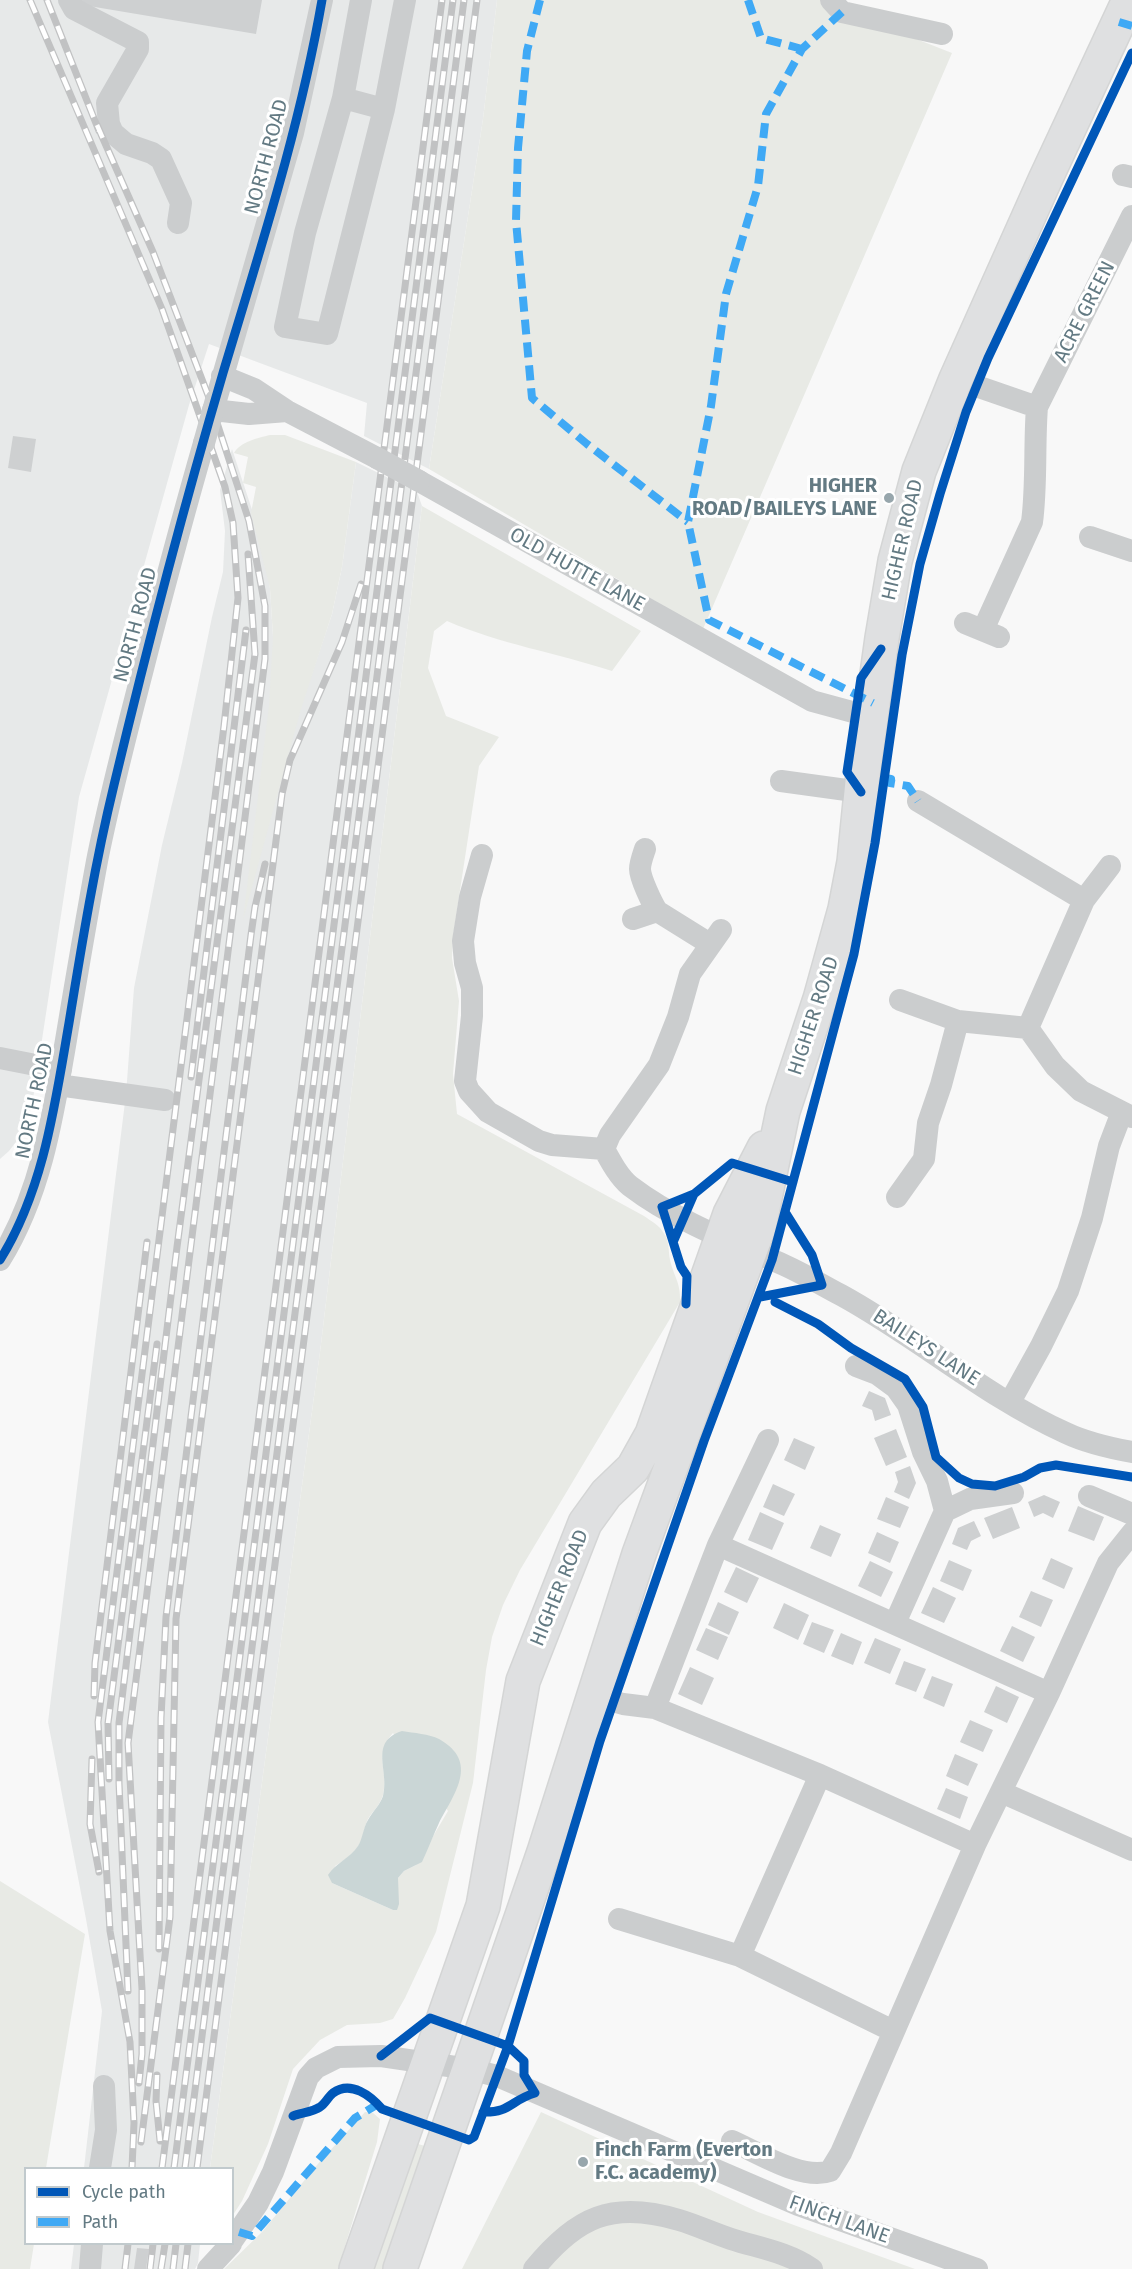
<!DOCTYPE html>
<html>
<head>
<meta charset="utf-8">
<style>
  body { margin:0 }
  #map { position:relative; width:1132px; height:2269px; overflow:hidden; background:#f8f8f8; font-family:"Fira Sans",sans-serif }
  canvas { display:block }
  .legend { position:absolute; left:24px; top:2167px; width:210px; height:78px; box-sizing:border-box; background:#fff; border:2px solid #c1cacd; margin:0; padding:8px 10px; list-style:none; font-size:18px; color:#637a83 }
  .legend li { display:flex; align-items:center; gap:12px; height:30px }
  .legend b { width:30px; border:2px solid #c1cacd }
</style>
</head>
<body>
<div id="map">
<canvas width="1132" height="2269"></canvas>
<ul class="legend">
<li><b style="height:8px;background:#0057b8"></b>Cycle path</li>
<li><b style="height:8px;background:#3fa9f5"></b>Path</li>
</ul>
</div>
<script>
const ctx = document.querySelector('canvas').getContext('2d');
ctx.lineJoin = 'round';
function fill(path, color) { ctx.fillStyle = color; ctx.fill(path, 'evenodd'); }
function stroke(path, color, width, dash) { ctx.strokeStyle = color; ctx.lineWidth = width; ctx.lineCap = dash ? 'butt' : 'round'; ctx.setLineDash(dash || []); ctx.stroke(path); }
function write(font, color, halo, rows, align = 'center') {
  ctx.font = font + ' "Fira Sans",sans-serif'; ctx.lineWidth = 6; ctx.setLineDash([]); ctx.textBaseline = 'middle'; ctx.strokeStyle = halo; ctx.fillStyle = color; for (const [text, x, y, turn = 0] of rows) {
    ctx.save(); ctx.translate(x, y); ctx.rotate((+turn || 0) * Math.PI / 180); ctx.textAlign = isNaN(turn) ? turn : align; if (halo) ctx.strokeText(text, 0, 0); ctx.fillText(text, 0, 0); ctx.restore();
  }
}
fill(new Path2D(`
  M0,0H497L483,119L429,469L364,436L367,403L209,344L189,405L79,797L29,1125L9,1151L0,1159Z
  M232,449L262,540L270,588L273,637L300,709L332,614L342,567L356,462L417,492L422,506L320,1352L210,2168H84L102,2011L86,1919L48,1722L126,1094L134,988L162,845L182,763L212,617L223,572L225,531L220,490Z
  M74,2244H200L198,2263L195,2269H71Z`), '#e7e9e9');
fill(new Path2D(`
  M497,0H833L855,15L952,53L703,629L429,469L483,119Z
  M270,435H285L356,462L342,567L332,614L301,709L243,920L269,705L273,637L270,588L251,513L256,487L243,483L248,457L234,453C240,442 258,438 270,435Z
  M422,506L641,631L612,671C557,653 500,644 447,621L434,631L428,668L446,716L499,737L479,766L453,936L452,958L459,1001L453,1074L457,1114L644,1216C651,1221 659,1225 663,1232C670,1241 668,1250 670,1260C674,1277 681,1283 680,1302L520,1570L503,1605L492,1637L486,1670L473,1783L436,1932L405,1998L393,2019L380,2023L347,2025L320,2040L293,2069L268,2144L242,2201L233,2215L232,2168H210L320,1352ZM393,1733L448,1811L416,1865L404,1871L398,1878L397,1910H393L332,1883L335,1866C343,1861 354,1854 359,1845C364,1837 364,1827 368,1819C373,1811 380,1805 383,1795C389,1771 373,1754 393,1733Z
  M0,1881L85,1934L46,2168H26V2244H34L30,2269H0Z
  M365,2112L373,2113L380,2119L377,2142L338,2269H224L262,2232L317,2165Z
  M541,2112L758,2212L915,2269H462Z
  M411,2142L432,2148L388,2269H366Z`), '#e8eae5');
fill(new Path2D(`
  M402,1731C414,1733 429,1734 439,1739C480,1762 454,1794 439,1823C433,1836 428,1849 422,1862L404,1871L398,1878L399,1904L397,1910H393L332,1883L328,1875C336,1863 350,1858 358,1846C363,1838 363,1828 368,1820C373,1811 380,1805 383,1796C390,1771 368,1742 402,1731Z`), '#cad6d6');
fill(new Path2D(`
  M75,0H262L256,34L77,4Z
  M13,436L36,439L31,472L8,468Z
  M869,1391L885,1398L891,1415L875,1421L872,1410L862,1406Z
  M896,1429L907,1457L886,1466L874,1438Z
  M794,1438L815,1447L805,1470L784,1460Z
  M910,1466L916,1483L909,1499L894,1492L898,1482L895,1472Z
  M773,1484L795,1494L784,1516L763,1507Z
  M1044,1495L1060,1502L1053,1518L1043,1513L1034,1517L1028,1502Z
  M886,1497L909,1507L900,1528L877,1519Z
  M1078,1506L1104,1517L1094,1541L1068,1531Z
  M1012,1507L1020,1528L993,1539L984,1518Z
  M760,1512L784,1523L772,1550L748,1540Z
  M974,1521L981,1536L971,1541L967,1550L952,1544L958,1528Z
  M820,1525L841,1534L831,1557L810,1548Z
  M877,1532L899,1542L890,1563L868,1553Z
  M1051,1558L1073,1568L1064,1589L1042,1579Z
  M949,1560L972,1570L963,1591L940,1581Z
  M870,1561L893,1572L881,1597L858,1586Z
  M736,1567L759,1578L747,1603L724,1592Z
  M933,1587L956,1598L944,1623L921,1613Z
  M1031,1591L1053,1600L1041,1627L1019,1617Z
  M718,1602L739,1612L729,1635L708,1625Z
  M784,1603L809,1615L798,1640L773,1628Z
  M812,1622L834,1630L824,1653L803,1644Z
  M1012,1626L1035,1637L1023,1662L1000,1651Z
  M706,1628L728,1637L718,1660L696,1650Z
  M841,1633L862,1642L853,1665L831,1656Z
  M875,1638L901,1649L890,1674L864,1663Z
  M904,1661L926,1669L916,1692L895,1684Z
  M690,1667L714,1678L702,1705L678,1694Z
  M932,1676L953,1684L944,1707L923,1698Z
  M996,1686L1019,1697L1007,1723L984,1712Z
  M970,1720L993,1730L983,1752L960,1742Z
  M955,1754L978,1764L968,1786L946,1776Z
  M946,1788L968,1797L960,1819L937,1809Z
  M137,2248L149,2249L146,2269H134Z`), '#ced0d1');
const highway = new Path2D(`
  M356,2269L483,1906L523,1681L585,1523L606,1494L633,1468L652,1434L730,1214L764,1148
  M400,2269L544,1852L639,1554L759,1227L783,1111L820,999L845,909L854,862L862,782L882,638L895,561L919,471L956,379L1045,180L1129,0`);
stroke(highway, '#d4d5d5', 36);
stroke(new Path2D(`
  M69,0L74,9L138,42V49L107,103L109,124L113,133L126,144L152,153L161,159L181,203L178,223
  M361,0L343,98L305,233L285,327L327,334L384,109L405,0
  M831,0L842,12L942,34
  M343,98L384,109
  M1123,175L1132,177
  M222,376L254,389L287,411L377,458
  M956,379L1037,407C1034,445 1037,484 1032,522L983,630
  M216,400L293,133L322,0
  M1037,407L1132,216
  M213,410L249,414L287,411
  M419,481L812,701L871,717
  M1090,537L1132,551
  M965,623L999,637
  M781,781L861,792
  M918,801L1084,900
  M645,849C643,855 640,863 640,869C640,878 652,903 657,911
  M482,855L470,897L463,941L465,963L472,988V1016L465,1081L469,1091L488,1112L539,1141L552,1145L604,1149
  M633,919L657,911L710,944
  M721,930L690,974L678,1017L659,1065L610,1135L604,1149C611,1162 619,1177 630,1186C676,1221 732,1242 784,1265C804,1274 822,1285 841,1295C918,1337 986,1397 1066,1433C1087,1443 1110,1448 1132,1452
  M900,1000L958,1021L1028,1028L1055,1066L1081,1091L1132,1117
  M1028,1028L1084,900L1110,866
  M0,1058L61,1070
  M58,1085L165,1100
  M897,1197L924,1159L928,1123L941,1085L958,1021
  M0,1260C41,1194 53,1116 66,1040C76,980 86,921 97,861C111,790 130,720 148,649C166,580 184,512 204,443
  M856,1366L877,1374L896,1388L908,1405L923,1452L937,1481L945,1511
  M1010,1402L1041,1346L1068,1291L1092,1218L1109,1146L1122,1112
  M768,1440L718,1545L655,1708L820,1775L975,1845
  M1089,1496L1132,1514
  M718,1545L1049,1693
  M895,1623L945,1511L970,1499L1013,1493
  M594,1696L623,1704L655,1708
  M1001,1792L1132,1850
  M619,1919L740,1956L893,2031
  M740,1956L820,1775
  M732,2141C759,2153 803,2181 830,2171L841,2153L975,1845L1049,1693L1108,1563L1132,1533
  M100,2168L106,2130L104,2086
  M232,2241L258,2203L273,2172L308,2077L316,2068L338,2057L381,2056L469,2069L497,2076L798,2205L977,2269
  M90,2269L92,2244
  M208,2269L231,2244
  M534,2269C576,2217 612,2200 679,2220C696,2225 713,2233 731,2239C759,2248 787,2252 812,2269`), '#cbcdce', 22);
stroke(highway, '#dfe0e1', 33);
const rail = new Path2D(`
  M30,0L162,309L225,487L233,523L238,598L224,726L98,1722L110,1931L130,2042L134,2123L132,2168
  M47,0L99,131
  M97,125L153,252L208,395L249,521L265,606V659L128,1743L142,1989V2054L139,2083
  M191,1077L246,630
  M94,1696L95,1663L147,1242
  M92,1759L90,1824L99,1872
  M109,1779L108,1723L157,1344
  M159,1949L161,1718L166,1617L251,935L255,907L265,864
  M128,1991L119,1783V1723L177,1247L255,654L248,554
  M157,2075L156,2101L160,2141
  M141,2142L170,1917L176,1619L282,794L290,760L342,642L361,584
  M162,2168L442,0
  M174,2168L453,0
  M185,2168L464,0
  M197,2168L477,0
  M125,2269L128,2244
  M150,2269L153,2244
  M161,2269L165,2244
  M173,2269L176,2244
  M185,2269L188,2244`);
stroke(rail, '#c1c2c3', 7);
stroke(rail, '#fff', 4.5, [14]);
stroke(new Path2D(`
  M204,443L216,400
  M377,458L419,481`), '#cbcdce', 22);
stroke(new Path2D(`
  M540,0L527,51L518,148L516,221L532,398L587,444L688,522
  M748,0L761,38L802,49
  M842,12L802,49L766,114L758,186L726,294L711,406L688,522L709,620L873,703
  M1119,22L1132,26
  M885,778L891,779L890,783L908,786L918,801
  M239,2232L252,2236L355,2118L378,2104`), '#3fa9f5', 8, [15, 8]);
stroke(new Path2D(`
  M861,792L847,772L861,678L881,649
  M674,1240L694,1194L732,1163L793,1182
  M0,1260C44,1189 55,1104 69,1023C82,943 95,863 114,785C147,647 183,509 223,373C260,250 300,127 322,0
  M760,1297L822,1285L812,1255L785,1212
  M775,1302L818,1324L851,1348L905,1379L923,1407L936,1457L959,1478L972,1484L995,1486L1024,1477L1040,1468L1056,1465L1132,1477
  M686,1304L687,1276L681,1267L662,1207L694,1194
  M381,2056L430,2018L508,2046L524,2061V2075L535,2093C511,2100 510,2113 483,2112
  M293,2116C301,2113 313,2112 320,2107C325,2104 328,2097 333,2093C351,2080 371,2096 382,2109L469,2140L474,2137L508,2046L600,1741L704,1441L772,1260L854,954L875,843L902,655L920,564L940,494L966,412L988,358L1132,53`), '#0057b8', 9);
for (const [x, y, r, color] of [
  [889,498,6,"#97a6ac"],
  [583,2162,6,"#97a6ac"]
]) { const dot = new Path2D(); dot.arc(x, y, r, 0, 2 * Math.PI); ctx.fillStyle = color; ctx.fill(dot); stroke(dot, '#fff', 2); }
write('20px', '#637a83', '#fff', [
  ["NORTH ROAD",267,157,-75],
  ["ACRE GREEN",1085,312,-63],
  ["HIGHER ROAD",903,540,-77],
  ["OLD HUTTE LANE",577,570,29],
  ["NORTH ROAD",136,625,-75],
  ["HIGHER ROAD",814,1016,-72],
  ["NORTH ROAD",35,1101,-78],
  ["BAILEYS LANE",926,1348,33],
  ["HIGHER ROAD",560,1588,-68],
  ["FINCH LANE",839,2220,20]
]);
write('bold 20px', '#637a83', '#fff', [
  ["HIGHER",877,486],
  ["ROAD/BAILEYS LANE",877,509],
  ["Finch Farm (Everton",595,2150,"left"],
  ["F.C. academy)",595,2173,"left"]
], 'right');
</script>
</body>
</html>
